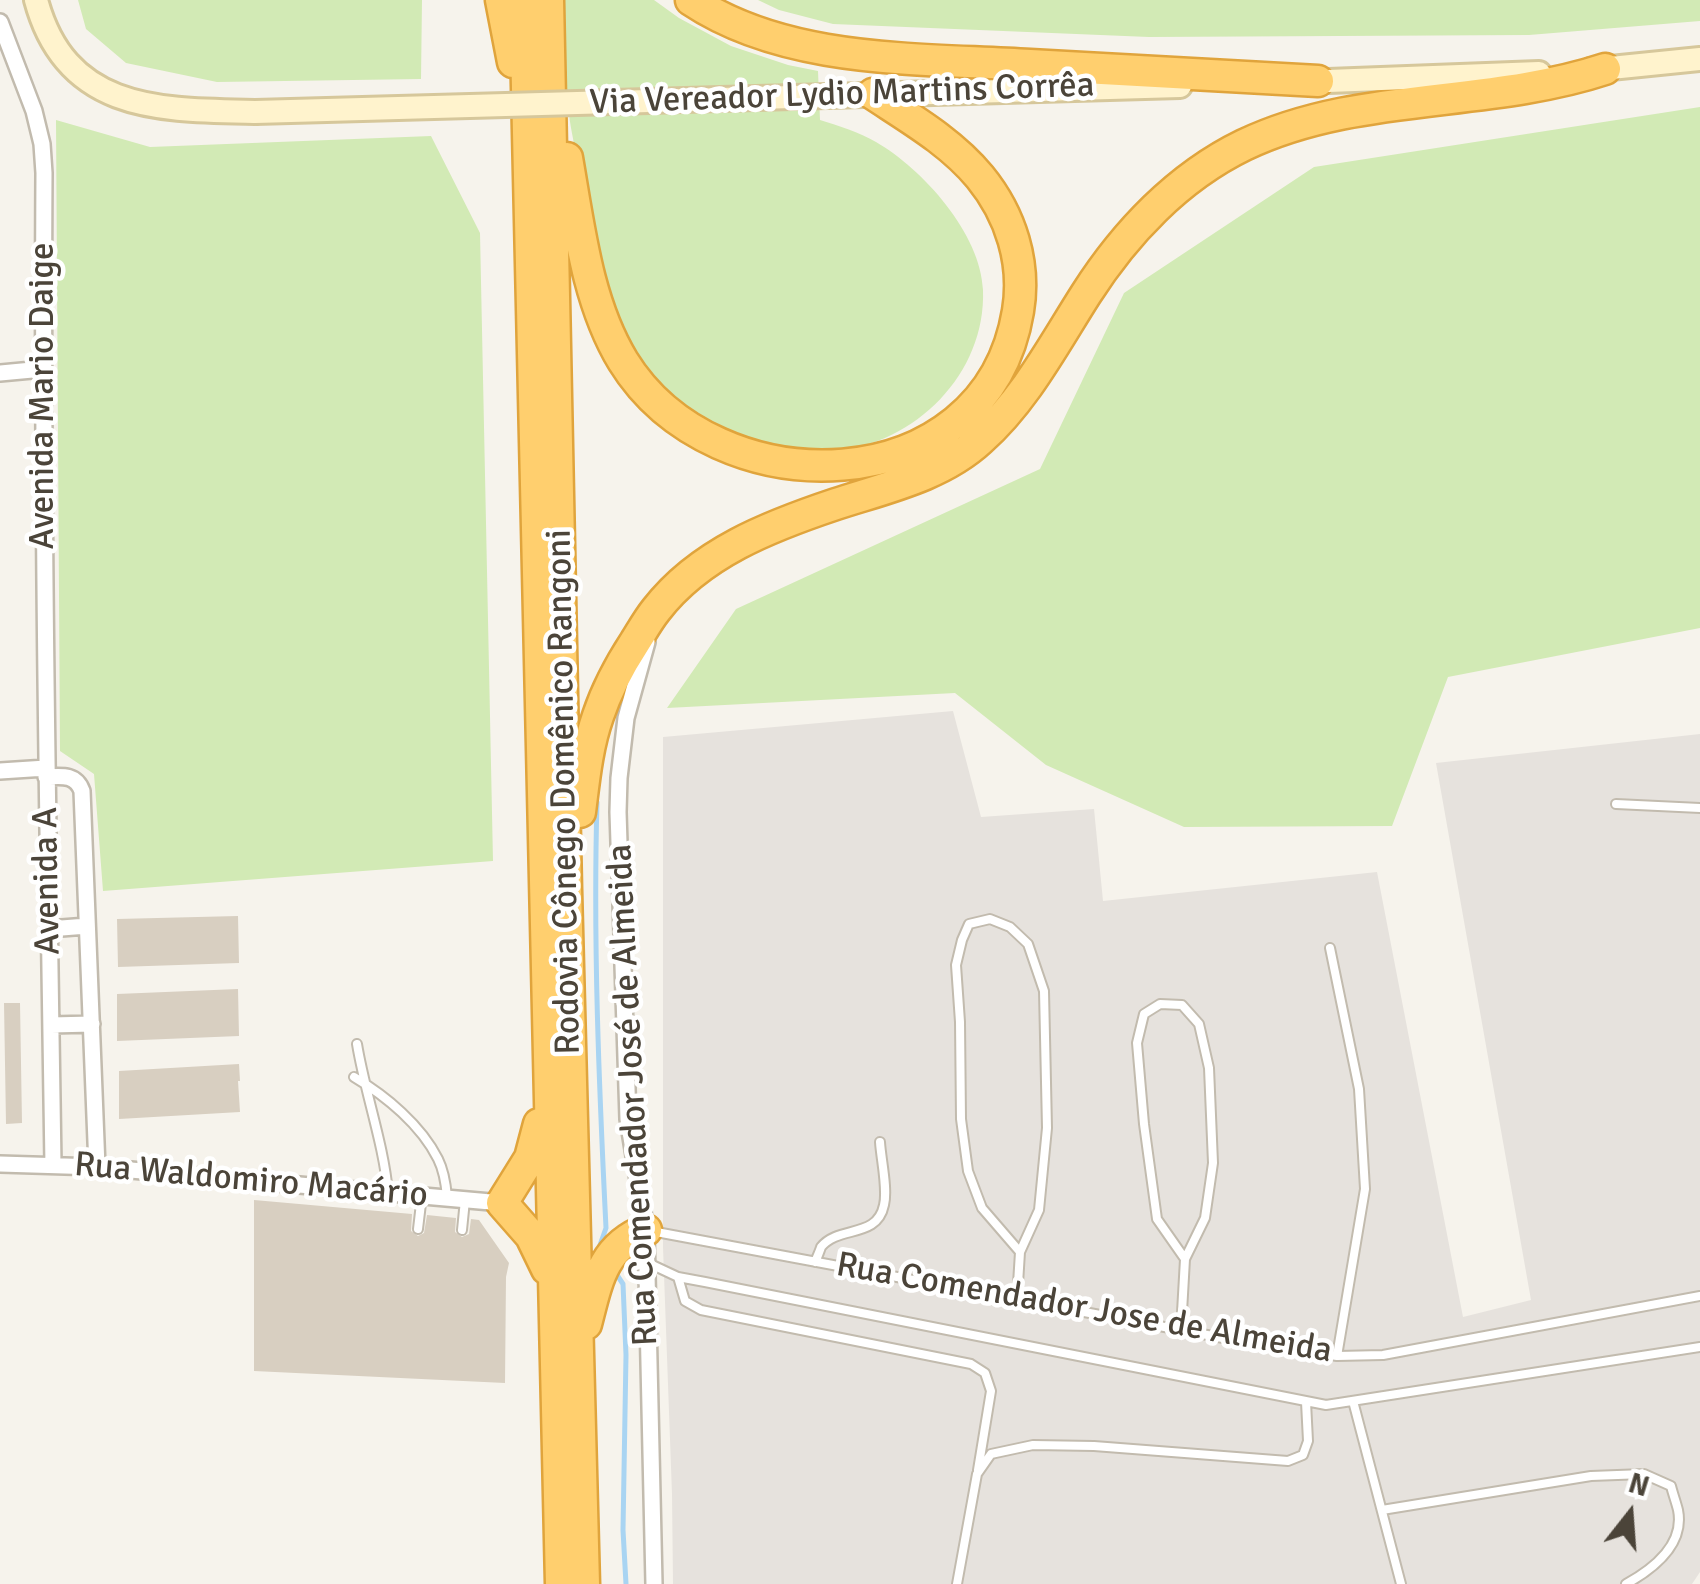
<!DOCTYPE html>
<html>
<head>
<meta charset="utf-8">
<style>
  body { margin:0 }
  #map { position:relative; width:1700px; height:1584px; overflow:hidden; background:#f6f3ec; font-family:Signika,sans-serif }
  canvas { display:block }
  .north { position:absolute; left:1580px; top:1464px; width:100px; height:100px; -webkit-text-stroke:8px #fff; paint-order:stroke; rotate:17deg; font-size:28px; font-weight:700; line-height:40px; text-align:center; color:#4b4439 }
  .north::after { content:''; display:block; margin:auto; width:35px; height:45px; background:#4b4439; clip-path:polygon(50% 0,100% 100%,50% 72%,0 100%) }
</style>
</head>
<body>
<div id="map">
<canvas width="1700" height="1584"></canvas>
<div class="north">N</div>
</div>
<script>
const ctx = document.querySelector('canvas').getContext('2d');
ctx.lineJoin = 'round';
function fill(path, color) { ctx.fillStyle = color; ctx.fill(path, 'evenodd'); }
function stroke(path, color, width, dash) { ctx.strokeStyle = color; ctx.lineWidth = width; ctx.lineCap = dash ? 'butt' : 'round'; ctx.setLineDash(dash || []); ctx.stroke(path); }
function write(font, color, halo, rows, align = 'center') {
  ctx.font = font + ' Signika,sans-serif'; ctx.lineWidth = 9; ctx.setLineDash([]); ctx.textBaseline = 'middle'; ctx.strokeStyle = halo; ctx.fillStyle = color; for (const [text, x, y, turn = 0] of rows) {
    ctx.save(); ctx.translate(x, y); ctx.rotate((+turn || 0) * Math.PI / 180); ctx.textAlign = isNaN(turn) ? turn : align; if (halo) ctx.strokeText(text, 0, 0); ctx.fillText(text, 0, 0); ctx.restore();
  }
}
fill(new Path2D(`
  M953,711L981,817L1094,809L1103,901L1377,872L1463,1317L1531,1300L1436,763L1700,734V1572L1692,1584H673L672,1494L663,1247V737Z`), '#e6e2dd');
fill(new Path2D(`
  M78,0H422L421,79L217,82L126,63L86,29Z
  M564,0H654L679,18L731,46L788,65L818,71L820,120C839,126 859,132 876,142C923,169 981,234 983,290C986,374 915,444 834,451C803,454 774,445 745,436C734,433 720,431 709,425C675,406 638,370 622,333C608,302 602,265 595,231C588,197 577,163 571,128C565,90 566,40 564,0Z
  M758,0H1700V21L1529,35L1149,37L833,24L779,10Z
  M1700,107V628L1448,677L1392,826L1184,827L1046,765L955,693L667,708L736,609L1040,469L1124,293L1314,167Z
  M56,120L150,147L431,136L480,233L493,861L103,891L94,774L60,751Z`), '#d2eab5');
stroke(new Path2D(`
  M597,802C593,943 599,1086 606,1228L600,1245L602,1249
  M615,1272L623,1284L626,1355L623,1530L626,1584`), '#a9d4f2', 5);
fill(new Path2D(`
  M238,916L239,963L118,967L117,919Z
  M238,989L239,1036L117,1041V994Z
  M4,1003H20L22,1123L6,1124Z
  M239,1064L240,1081H238L240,1112L119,1119V1071Z
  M254,1200L412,1214L411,1231L418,1236L424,1233L427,1215L456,1218L455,1232L462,1237L469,1234L471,1219L479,1220L509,1263L506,1277L505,1383L254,1371Z`), '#d8cfc1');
const lane = new Path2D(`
  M1616,804L1700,808
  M1330,948L1359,1089L1365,1189L1337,1356
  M357,1044C365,1093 384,1145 388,1193
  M354,1077C386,1096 421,1125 438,1159C444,1171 446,1185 447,1197
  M418,1229L422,1195
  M462,1230L465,1200
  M651,1231L1266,1346L1337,1356L1383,1355L1700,1296
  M646,1262L678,1277L705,1282L1326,1405L1700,1347
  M815,1262C816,1260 821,1248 821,1247C839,1225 877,1239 884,1205C888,1189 881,1159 880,1142
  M678,1277L685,1301L701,1310L971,1364L985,1373L991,1391L978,1470
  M1017,1300L1020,1252L1039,1210L1047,1128L1044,991L1028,944L1010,927L990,919L969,924L962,940L956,965L960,1022L961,1119L968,1171L982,1208L1020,1252
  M1181,1330L1185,1259L1205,1218L1213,1163L1209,1068L1199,1024L1182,1005L1160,1004L1144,1014L1137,1043L1144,1124L1157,1219L1185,1259
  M1353,1401L1401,1584
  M1382,1510L1591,1476L1644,1474L1671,1486C1673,1494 1676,1502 1678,1510C1685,1545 1653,1569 1626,1584
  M957,1584L977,1474L991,1454L1033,1445L1094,1446L1288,1461L1303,1455L1308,1441L1306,1402`);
const street = new Path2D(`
  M0,22L34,111L42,144L44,173C42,504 48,834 53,1165
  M0,373L43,369
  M647,642L626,718L619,778L618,812L628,1119L646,1230L654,1584
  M0,771L46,768
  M46,777C62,776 76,774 82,791L97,1167
  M49,929L87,926
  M51,1025L92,1024
  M0,1164L97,1167L502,1203`);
const secondary = new Path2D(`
  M36,0C66,112 159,110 255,112
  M1591,70L1700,59
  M1302,82L1539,73
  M828,96L1180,86`);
const highway = new Path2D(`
  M501,0L513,62
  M525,0L561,1584
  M548,0L566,889L584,1584
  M691,0C787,64 918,58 1030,65C1126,70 1222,76 1318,81
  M567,158C579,226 587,302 623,361C715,510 986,505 1018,311C1026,263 1011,215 980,177C951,142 911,119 873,94
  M580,812C584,780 587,747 598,716C607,689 620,665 635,642C642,631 648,620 656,610C700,553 770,526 836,504C885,488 941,476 980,440C1025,400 1054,344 1086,294C1125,233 1178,177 1244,145C1357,91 1487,108 1605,69
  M539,1124L530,1158L502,1203L531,1236L547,1269
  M586,1324C597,1282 602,1247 646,1230`);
stroke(lane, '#c2bbae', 12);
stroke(street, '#c2bbae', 20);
stroke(secondary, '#d6c79b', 28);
stroke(highway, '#e0a43c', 35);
stroke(lane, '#fff', 8);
stroke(street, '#fff', 15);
stroke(secondary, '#fff3cd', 22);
stroke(highway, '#ffcf6e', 30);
const secondaryBridge = new Path2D(`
  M255,112L828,96`);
stroke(secondaryBridge, '#d6c79b', 28, []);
stroke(secondaryBridge, '#fff3cd', 22);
write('35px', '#4b4439', '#fff', [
  ["Via Vereador Lydio Martins Corrêa",842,95,-2],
  ["Avenida Mario Daige",44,396,-90],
  ["Rodovia Cônego Domênico Rangoni",565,792,-91],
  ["Avenida A",48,881,-91],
  ["Rua Comendador José de Almeida",634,1095,-93],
  ["Rua Waldomiro Macário",251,1181,5],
  ["Rua Comendador Jose de Almeida",1084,1309,10]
]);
</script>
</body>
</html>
